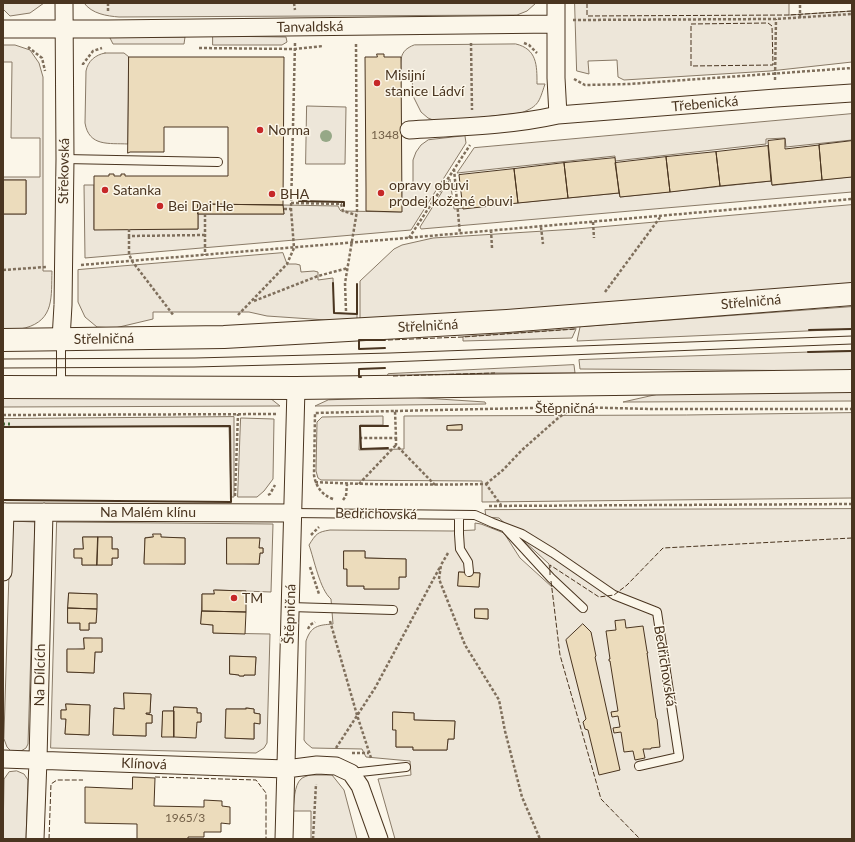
<!DOCTYPE html>
<html>
<head>
<meta charset="utf-8">
<style>
  body { margin:0 }
  #map { position:relative; width:855px; height:842px; overflow:hidden; background:#fbf6e9; font-family:Lato,sans-serif }
  canvas { display:block }
  .frame { position:absolute; inset:0; border:4px solid #4a3520; pointer-events:none }
</style>
</head>
<body>
<div id="map">
<canvas width="855" height="842"></canvas>
<div class="frame"></div>
</div>
<script>
const ctx = document.querySelector('canvas').getContext('2d');
ctx.lineJoin = 'round';
function fill(path, color) { ctx.fillStyle = color; ctx.fill(path, 'evenodd'); }
function stroke(path, color, width, dash) { ctx.strokeStyle = color; ctx.lineWidth = width; ctx.lineCap = dash ? 'butt' : 'round'; ctx.setLineDash(dash || []); ctx.stroke(path); }
function write(font, color, halo, rows, align = 'center') {
  ctx.font = font + ' Lato,sans-serif'; ctx.lineWidth = 3; ctx.setLineDash([]); ctx.textBaseline = 'middle'; ctx.strokeStyle = halo; ctx.fillStyle = color; for (const [text, x, y, turn = 0] of rows) {
    ctx.save(); ctx.translate(x, y); ctx.rotate((+turn || 0) * Math.PI / 180); ctx.textAlign = isNaN(turn) ? turn : align; if (halo) ctx.strokeText(text, 0, 0); ctx.fillText(text, 0, 0); ctx.restore();
  }
}
const green = new Path2D(`
  M3,3H44L30,13L10,16L3,9Z
  M84,3H536L527,11L517,15L119,17C107,16 92,14 84,3Z
  M575,3H789V15L852,11V62L770,71L624,80L618,77L617,60L588,61L589,74L577,71Z
  M213,36L286,37L287,42L282,45H213Z
  M115,37H185L184,44H113L110,38Z
  M516,44C537,49 537,65 537,84H545C539,102 539,106 521,113L438,122L428,118L421,112L413,96L412,75H401C401,61 398,51 414,45Z
  M3,45H15L30,50L39,63L43,77V271H52C51,296 55,320 25,328C18,330 10,329 3,329V214H26V180H3V177H40V138H11L12,62H3Z
  M105,53H124L129,57L128,144C109,143 89,147 85,123L86,71C88,61 95,55 105,53Z
  M307,106L346,107L345,164H306Z
  M852,114V140L786,147L785,138L766,139V144L615,161V156L457,173L474,148Z
  M465,136L466,143L411,230L85,258L84,185H94V229H198V214H284L283,205L338,206L340,210L341,211L401,212L402,184H413V160L416,152L421,145L428,140Z
  M852,177V192L421,229L420,227L450,179L454,209L619,193L620,197L771,181L772,185Z
  M852,205V286L495,313L360,319V281L394,249L402,245L433,238L576,229Z
  M283,253L287,264H296L300,265L301,272L314,271L318,272V280L333,278L334,313L357,314V319L326,320L267,316L249,312H153V319L115,328L97,327L85,317L78,302V270Z
  M852,307V329L577,341L580,327Z
  M576,329L572,338L463,341V337Z
  M852,351V371L580,369L579,360Z
  M574,365L575,373H495L387,376L388,374Z
  M852,392V401L623,402L663,393Z
  M3,397L270,398L280,406L3,407Z
  M408,397L485,402L486,404L315,406L328,400Z
  M852,413V498L482,502V481L321,480L318,478L316,471L317,422L322,417L383,416V425H360L359,450L404,449V416L686,415ZM462,425V430H447V426Z
  M234,417V497H231L229,426L3,427V419Z
  M241,418L274,419L273,479L264,491L257,497H238Z
  M852,509V839H395L378,779L411,775L410,761L366,757L362,749L312,748L306,743L304,740L306,641C311,626 318,625 333,624L331,599C320,590 314,559 309,545C316,534 317,532 330,530L452,531L475,530V523L481,524L504,533L520,558L552,587L549,564L499,518L486,517L485,510ZM344,551H365V558L406,559V577H399L398,589H364V586H347V569L344,568ZM459,572L480,573L479,587L459,586ZM475,609H488V619L475,618ZM394,712L414,713V720L455,721L454,739H448L447,750H413V747H396V730Z
  M11,521L35,522L28,744L26,748L21,751H11L7,747L4,739Z
  M57,522L273,524L271,592L215,590L214,594H202L201,624L213,625V633L270,634L267,743L264,748L256,753L51,748ZM83,537H112V549H118V558H112V565H82V558L74,557V549H83ZM153,537L185,538V564L144,563L145,538ZM227,538H259V548H263V553H260L259,564L227,563ZM69,593L97,594L96,623H89V630H80V623H68ZM84,638L102,639V652H95L94,673L67,672V650L84,649ZM230,656L256,657L255,675H244V676H240L239,675L230,674ZM124,693L151,694L150,713H146V714L152,715V723H146V736L113,735L114,708L124,709ZM66,704L90,705L89,735L65,734L66,719L61,718V710H66ZM174,707L197,708V713H201V722H197L162,737L163,711H174ZM247,708L254,709V713L260,714V723H254V739L226,738V709H246Z
  M17,771L24,774L28,780L26,839H3L4,779L9,772Z
  M310,775H332L344,790L357,839H311V811H293C294,803 294,785 301,779C303,777 307,776 310,775Z`);
fill(green, '#ede6d9');
stroke(green, '#887966', 1);
const building = new Path2D(`
  M377,54H384V57H401L402,212L366,211V189L365,57H377Z
  M129,57H284L283,205L198,204V229L94,230V176H109V174H114V176H121V174H125V176H228V127H164V152H130L128,153Z
  M785,139V149L819,145L822,180L772,185L768,141Z
  M852,141V177L822,180L819,145Z
  M768,146L771,181L720,186L716,152Z
  M716,152L720,186L670,192L666,157Z
  M666,157L670,192L620,197L615,163Z
  M615,158L619,193L568,198L564,163Z
  M564,163L568,198L518,203L514,169Z
  M514,169L518,203L463,209L459,175Z
  M3,180H26V214H3Z
  M198,204L283,205L284,214H198Z
  M462,425V430H447V426Z
  M153,534H161V537L185,538V564H144L145,538L153,537Z
  M83,537H98L97,565H82V558H74V549H83Z
  M98,537H112V549H118V558H112V565H97Z
  M227,538H260L259,548H263V553H260L259,564H227Z
  M344,551H365V558L406,559V577H399V589H364V586H347V569H344Z
  M459,572L480,573L479,587L458,586Z
  M214,590L246,591V612L202,611V594H214Z
  M69,593L97,594V609L68,608Z
  M68,608L97,609L96,623H89V630H80V623H68Z
  M475,609H488V619L475,618Z
  M202,611L246,612L245,634L213,633V625L201,624Z
  M625,620L626,628L643,626L647,651L648,653H647L656,718L657,719L660,747L651,748V749H643L645,758L635,760L633,751L624,752L621,732L614,733L613,728L620,727L618,716L612,717L611,712L618,711L610,661H609V659H610L606,631L616,630L615,621Z
  M583,624L591,632L596,656L595,657L620,770L599,775L588,730L585,729L583,722L586,719L566,640Z
  M84,638H102V652H95L94,673L67,672V649H84Z
  M230,656L256,657L255,675H244V676H239V675L230,674Z
  M124,693L151,694L150,713H146V714L152,715V723H146V736L113,735L114,708L124,709Z
  M66,704L90,705L89,735L65,734L66,719H61V710H66Z
  M174,707L197,708V713H201V722H197L196,738L174,737Z
  M246,708L254,709V713L260,714V724L254,723V739L225,738L226,709H246Z
  M163,711H174V737H162Z
  M393,712L414,713V720L455,721L454,739H448L447,750H413V747H396V730H393Z
  M133,777L155,778L154,806L204,807V800L222,801V806L230,807V824L221,823V832H204V837H188V839H137V824L85,823V787L132,789Z`);
fill(building, '#ecdcbc');
stroke(building, '#4a3520', 1);
const service = new Path2D(`
  M65,159L218,162
  M61,386V339
  M293,513L475,515L493,523L522,534L553,553L614,595L657,612L679,757L639,766
  M459,515V534L460,549L468,562L469,572
  M506,529L551,578L583,608
  M290,607L393,610
  M351,773L406,767`);
const minor = new Path2D(`
  M556,3V78L558,115
  M3,29H108L556,24
  M409,130C458,127 509,126 558,115L776,98L852,93
  M61,339L63,305L65,159L64,3
  M3,512L293,513
  M3,572L5,512
  M3,759L286,769L317,765L336,766L351,773L360,786L379,839
  M35,839L38,760L44,512
  M284,839L296,388`);
const secondary = new Path2D(`
  M3,340L224,337L507,321L852,294
  M3,387L296,388L852,381`);
stroke(service, '#4a3520', 10);
stroke(minor, '#4a3520', 19);
stroke(secondary, '#4a3520', 24);
stroke(new Path2D(`
  M294,3L295,10
  M108,11V3
  M800,18V3
  M573,20L776,19L852,14
  M471,43L472,110
  M524,43L529,45L537,53
  M28,47L42,58L45,71
  M199,48L295,49L323,46
  M83,65V64L93,51L102,48
  M574,79L585,85L629,84L852,68
  M775,80L776,19
  M454,169L460,234
  M291,203L341,204L343,211L356,215
  M284,209H291L295,43
  M205,214V255
  M593,222L594,238
  M541,227L543,244
  M129,229V236L205,235
  M491,230L492,248
  M129,236V254L132,261L174,316
  M409,238L470,145
  M81,265L406,238L852,199
  M3,270L46,267
  M605,292L661,216
  M254,301L318,276L348,268
  M346,311L345,283L357,211L356,43
  M238,315L287,264L294,248L291,209
  M395,411L572,407L652,409H852
  M3,415L278,414
  M396,438V445L435,485
  M315,482C372,485 429,485 486,484L501,505
  M359,484L396,445
  M486,484L503,470L522,450L557,419L572,408
  M268,495L270,494L275,485
  M235,496L238,414
  M333,499C322,495 316,487 314,475L315,413L395,411L396,438H360
  M343,500L346,496L347,484
  M489,506L852,504
  M311,535L319,527
  M448,553L441,565L439,579L465,645L499,700L505,731L522,797L540,839
  M310,567L319,594
  M330,621L357,715L371,758
  M308,629L310,625L315,622
  M336,748L375,688L440,567
  M352,753H369
  M313,839L316,784`), '#7f6f5c', 2.5, [3, 2]);
stroke(service, '#fbf6e9', 8);
stroke(minor, '#fbf6e9', 17);
stroke(secondary, '#fbf6e9', 22);
stroke(new Path2D(`
  M3,359L195,358L390,353L852,336
  M3,368L194,367L388,362L852,344`), '#4a3520', 1);
stroke(new Path2D(`
  M3,318H4
  M3,424H12`), '#436837', 3, [2, 3]);
stroke(new Path2D(`
  M587,3V16L789,15L852,11
  M768,23L772,26L773,65L691,66V24Z
  M388,340L463,337L576,329
  M393,376L495,373
  M550,575V565L599,597L614,595L627,585L663,548L852,538
  M551,581L560,655L601,799L640,839
  M155,777L256,780L266,793V839
  M49,839L51,784L57,780H83`), '#4a3520', 1, [5, 2]);
stroke(new Path2D(`
  M299,201L344,202V206
  M333,283L334,313L357,314V284
  M809,330L852,329
  M385,340H359V349L385,348
  M808,352L852,351
  M361,377H359V369L385,368
  M388,426H360L361,449L388,448
  M3,427L230,426L231,502L3,500`), '#4a3520', 2);
ctx.fillStyle = '#96a887';
for (const [x, y] of [
  [326,136]
]) { ctx.beginPath(); ctx.arc(x, y, 6, 0, 2 * Math.PI); ctx.fill(); }
for (const [x, y, r, color] of [
  [377,83,4,"#c62828"],
  [260,130,4,"#c62828"],
  [105,190,4,"#c62828"],
  [381,193,4,"#c62828"],
  [272,194,4,"#c62828"],
  [160,206,4,"#c62828"],
  [234,598,4,"#c62828"]
]) { const dot = new Path2D(); dot.arc(x, y, r, 0, 2 * Math.PI); ctx.fillStyle = color; ctx.fill(dot); stroke(dot, '#fbf6e9', 1.5); }
write('12px', '#725f47', null, [
  ["1348",385,135],
  ["1965/3",185,818]
]);
write('14px', '#4a3520', '#fbf6e9', [
  ["Tanvaldská",310,27,-1],
  ["Třebenická",705,104,-5],
  ["Střekovská",64,171,-89],
  ["Střelničná",751,302,-5],
  ["Střelničná",428,326,-3],
  ["Střelničná",104,339,-1],
  ["Štěpničná",565,408],
  ["Na Malém klínu",148,512],
  ["Bedřichovská",376,514,1],
  ["Štěpničná",290,614,-88],
  ["Bedřichovská",665,666,81],
  ["Na Dílcích",40,675,-89],
  ["Klínová",144,764,2]
]);
write('14px', '#4a3520', '#fbf6e9', [
  ["Misijní",385,75],
  ["stanice Ládví",385,91],
  ["Norma",268,130],
  ["opravy obuvi",389,185],
  ["prodej kožené obuvi",389,201],
  ["Satanka",113,190],
  ["BHA",280,194],
  ["Bei Dai He",168,206],
  ["TM",242,598]
], 'left');
</script>
</body>
</html>
